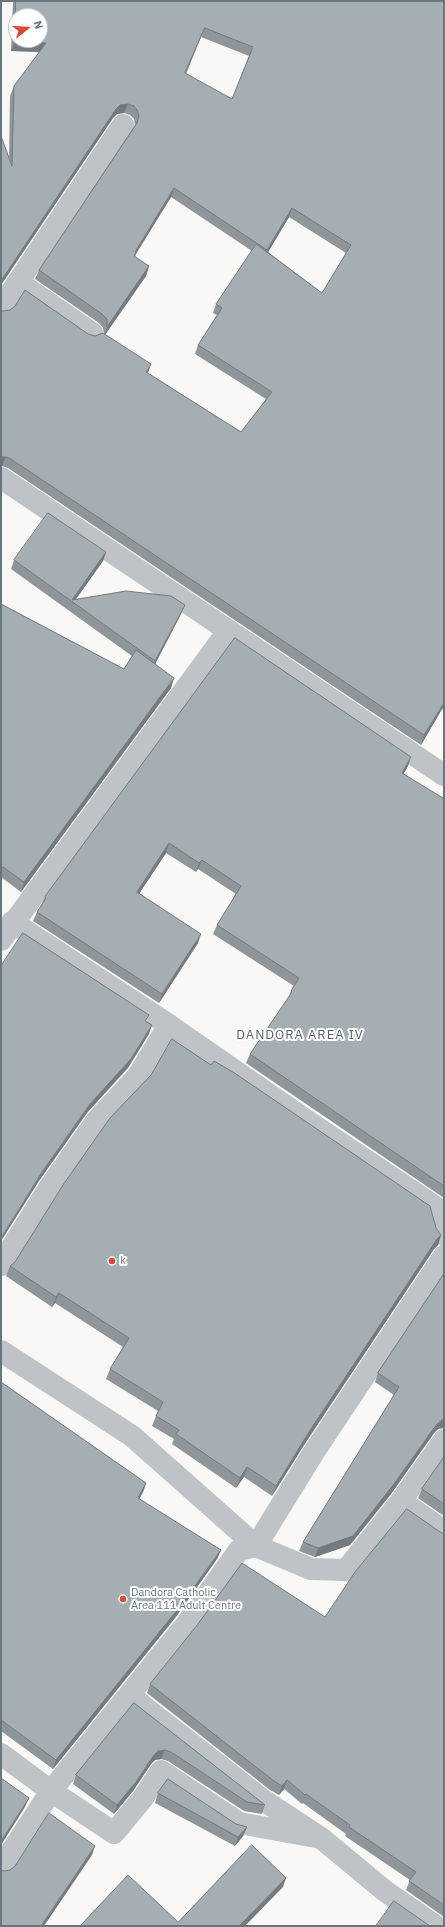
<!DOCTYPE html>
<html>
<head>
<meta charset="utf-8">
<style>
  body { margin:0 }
  #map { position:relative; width:445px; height:1927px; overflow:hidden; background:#f9f8f6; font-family:"IBM Plex Sans",sans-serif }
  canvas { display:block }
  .frame { position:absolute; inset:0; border:2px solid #66777f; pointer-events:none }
  .north { position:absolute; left:8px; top:8px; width:40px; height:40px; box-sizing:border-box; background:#fff; border:1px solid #c2c9cc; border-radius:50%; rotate:73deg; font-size:11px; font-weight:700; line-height:16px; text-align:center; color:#66777f }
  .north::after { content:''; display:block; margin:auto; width:14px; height:18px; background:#d54c3a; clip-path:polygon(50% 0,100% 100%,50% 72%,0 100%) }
</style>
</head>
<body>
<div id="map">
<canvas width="445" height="1927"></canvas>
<div class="frame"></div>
<div class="north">N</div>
</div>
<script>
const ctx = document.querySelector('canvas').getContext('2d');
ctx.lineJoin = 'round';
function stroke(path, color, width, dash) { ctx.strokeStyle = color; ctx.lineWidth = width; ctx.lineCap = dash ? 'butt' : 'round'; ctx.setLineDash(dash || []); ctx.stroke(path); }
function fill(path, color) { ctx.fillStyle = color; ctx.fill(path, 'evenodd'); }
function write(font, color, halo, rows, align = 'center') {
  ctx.font = font + ' "IBM Plex Sans",sans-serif'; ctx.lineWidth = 4; ctx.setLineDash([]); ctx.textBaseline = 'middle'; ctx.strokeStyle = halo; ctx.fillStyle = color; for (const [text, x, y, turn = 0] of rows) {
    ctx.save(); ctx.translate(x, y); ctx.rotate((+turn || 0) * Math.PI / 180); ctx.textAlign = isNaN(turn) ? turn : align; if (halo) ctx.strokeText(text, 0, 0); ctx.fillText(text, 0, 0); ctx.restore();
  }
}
stroke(new Path2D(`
  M18,282L123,125
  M1,308L18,282L92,333
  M1,478L444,775
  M12,922L169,1025L303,1118L437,1208L444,1235
  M1,940L228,631
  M1,1265L49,1188L97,1120L138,1076L169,1025
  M1,1351L132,1436L256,1546L311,1569L346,1570L401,1501L444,1440
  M401,1501L444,1531
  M131,1693L139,1703L263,1800L321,1838L385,1891L436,1926
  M1,1754L51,1791L1,1868
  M321,1838L239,1823L161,1771L143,1798L114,1833L51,1791L185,1626L239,1550L256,1546L314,1452L444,1256`), '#bec3c6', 22);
fill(new Path2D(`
  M13,1H444V711L442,709L421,745L8,468L2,466L1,311L95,336L104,334L103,328L99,323L35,279L39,270L135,125L134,119L130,115L124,113L117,114L113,118L1,285V136L9,158L10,96L14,86L40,52L11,51ZM201,37L249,56L232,99L186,74ZM171,197L252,251L216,304L213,313L217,315L198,345L195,354L266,399L241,432L148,373L105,335L146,276L149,266L135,257L136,253ZM289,217L346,253L322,293L268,252Z
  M106,552L103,561L76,599L181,614L155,664L171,688L21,892L1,877V604L124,669L132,656L11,569L14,560Z
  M235,638L408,766L403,774L443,798L444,796V1198L246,1063L250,1054L288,999L291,991L294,986L213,934L217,925L236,894L198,869L196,872L166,853L139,894L198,943L159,1003L33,921L37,912L42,904L45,897Z
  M436,1228L441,1235L438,1245L434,1249L304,1445L272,1496L244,1477L236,1488L172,1444L174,1439L152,1426L158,1411L106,1379L110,1369L123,1347L55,1303L52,1307L6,1276L10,1266Z
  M444,1274L438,1429L434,1433L391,1494L350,1545L315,1557L299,1551L303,1542L394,1395L375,1382L378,1373Z
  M1,1382L146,1483L143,1492L139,1499L221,1550L217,1559L175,1618L53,1769L1,1731Z
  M444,1457V1516L418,1498L422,1489Z
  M440,1532L444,1534V1917L406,1890L410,1880L345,1836L346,1834L303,1803L302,1804L284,1789L279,1795L270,1790L147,1693L150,1684L325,1617Z
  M134,1703L265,1805L262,1814L244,1811L168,1761L161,1759L155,1760L151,1764L133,1791L114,1814L73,1784L76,1775Z
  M158,1793L236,1824L247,1827L243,1836L235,1846L155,1803Z`), '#8e969a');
fill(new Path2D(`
  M205,28L201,37L182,82L185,73Z
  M15,42L46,43L43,52L11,51Z
  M128,104L124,113L117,114L113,118L1,285V281L116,109L120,105Z
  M174,188L171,197L136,254V253L133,262L135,252Z
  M292,208L289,217L264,259L267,250Z
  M149,266L146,276L104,336L107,327Z
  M151,364L148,373L146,372Z
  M1,457H6L2,466H1Z
  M106,552L103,561L73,603L72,600Z
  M185,605L181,614L152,670L155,661Z
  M174,678L171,688L21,892L24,882Z
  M444,703L442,709L421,745L424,735Z
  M411,757L408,766L399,782L402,773Z
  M169,843L166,853L134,901L137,892Z
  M202,860L198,869L196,872L199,863Z
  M201,934L198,943L159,1003L162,994Z
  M152,1025L149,1034L128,1068L87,1113L39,1181L1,1241V1238L42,1172L90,1104Z
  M441,1235L438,1245L434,1249L304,1445L272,1496L276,1486L307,1435L437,1239Z
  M59,1293L55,1303L52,1307L56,1297Z
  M444,1419V1428L438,1429L434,1433L391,1494L350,1545L315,1557L318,1548L437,1424L442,1420Z
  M247,1467L244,1477L236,1488L240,1478Z
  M146,1483L143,1492L135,1507L138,1498Z
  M221,1550L217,1559L175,1618L53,1769L56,1760Z
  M165,1750L161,1759L155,1760L151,1764L133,1791L114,1814L117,1805L154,1755L158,1751Z
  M287,1780L284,1789L279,1795L282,1786Z
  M29,1798L25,1807L1,1845V1841Z
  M247,1827L243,1836L235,1846L238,1837Z
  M95,1846L92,1855L44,1926H41Z
  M286,1878L283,1887L245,1926H239Z`), '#747a7d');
const building = new Path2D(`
  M16,1H444V703L424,735L11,459L6,457H1V311H3L10,310L15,306L25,290L88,334L95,336L103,333L151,364L146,372L241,432L272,392L198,345L222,308L216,304L256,244L322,293L351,245L292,208L267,250L174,188L135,252L136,253L134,256L149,266L107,327V319L102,314L39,270L137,123L139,116L137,110L134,106L128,104L120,105L116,109L1,281V136L12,166L14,86L46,43L15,42ZM16,16H40V40H16ZM205,28L253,47L232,99L185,73Z
  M48,513L106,552L72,600L126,591L171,596L185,605L155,661L14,560Z
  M1,604L124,669L136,650L174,678L24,882L3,867L1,870Z
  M235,638L411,757L402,773L443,798L444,796V1186L250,1054L292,992L291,991L299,978L217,925L241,886L202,860L199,863L169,843L137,892L201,934L162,994L37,912L46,898L45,897Z
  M23,933L149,1015L145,1021L152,1025L131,1059L90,1104L42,1172L1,1238V966Z
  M172,1039L211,1065L214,1061L236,1074L430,1206L436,1228L441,1235L437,1239L307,1435L276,1486L247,1467L240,1478L176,1434L179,1430L156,1416L163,1402L110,1369L129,1338L59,1293L56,1297L10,1266L15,1262L63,1185L110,1118L151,1075Z
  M444,1274V1419L442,1420L437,1424L394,1484L353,1536L318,1548L303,1542L399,1387L378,1373Z
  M1,1382L146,1483L138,1498L221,1550L178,1609L56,1760L1,1720Z
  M444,1457V1504L422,1489Z
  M407,1509L440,1532L444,1534V1905L409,1881L416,1872L349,1827L350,1825L306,1794L305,1795L287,1780L282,1786L274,1781L150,1684L198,1624L242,1563L325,1617L355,1572Z
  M134,1703L265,1805L247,1802L171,1752L165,1750L158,1751L154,1755L136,1782L117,1805L76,1775Z
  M1,1778L29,1798L1,1841Z
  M168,1779L236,1824L247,1827L238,1837L158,1793Z
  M49,1813L95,1846L41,1926H1V1870L4,1871L10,1870L15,1866Z
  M252,1845L286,1878L239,1926H80L128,1875L178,1922Z
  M394,1901L430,1926H376Z`);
fill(building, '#a5afb3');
stroke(building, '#747a7d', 1);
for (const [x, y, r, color] of [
  [112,1261,4,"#d54c3a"],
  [123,1599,4,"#d54c3a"]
]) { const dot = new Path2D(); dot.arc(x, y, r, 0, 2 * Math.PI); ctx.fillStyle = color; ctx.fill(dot); stroke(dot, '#fff', 1.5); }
write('11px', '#66777f', '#fff', [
  ["k",120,1261],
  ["Dandora Catholic",131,1593],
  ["Area 111 Adult Centre",131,1606]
], 'left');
ctx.letterSpacing = '1px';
write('13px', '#57646b', '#fff', [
  ["DANDORA AREA IV",300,1035]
]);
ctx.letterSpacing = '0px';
</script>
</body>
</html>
